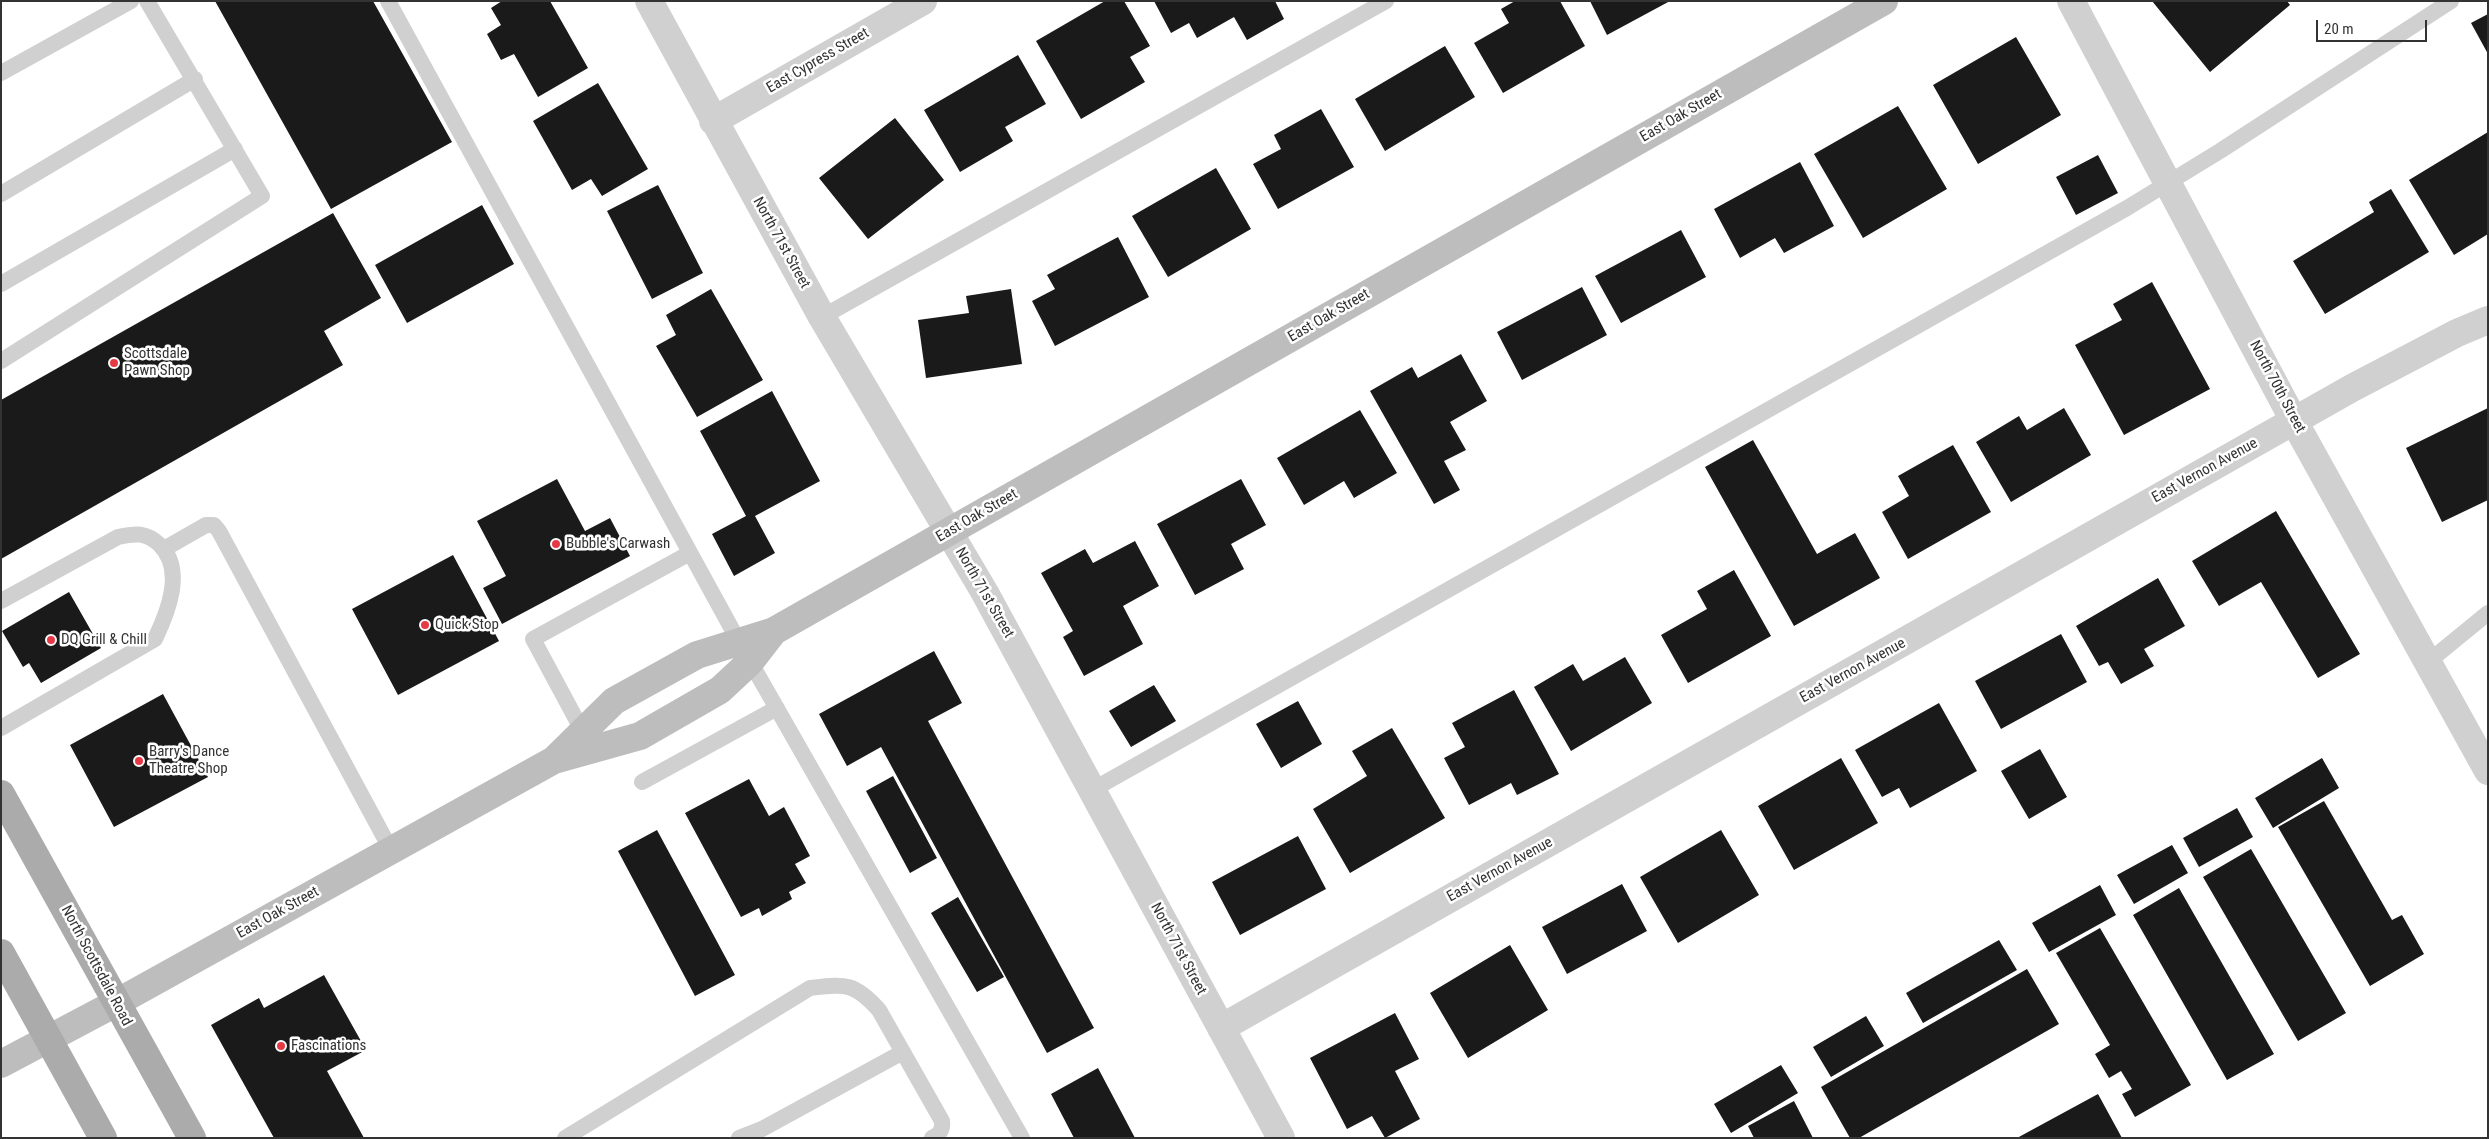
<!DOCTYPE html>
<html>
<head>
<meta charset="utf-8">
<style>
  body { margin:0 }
  #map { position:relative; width:2489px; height:1139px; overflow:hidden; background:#fff; font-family:"Roboto Condensed",sans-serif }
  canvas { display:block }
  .frame { position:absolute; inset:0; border:2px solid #333; pointer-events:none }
  .scale { position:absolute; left:2316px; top:20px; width:111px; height:22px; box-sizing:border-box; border:2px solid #333; border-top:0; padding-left:6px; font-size:15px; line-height:18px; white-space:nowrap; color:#333; -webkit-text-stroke:4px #fff; paint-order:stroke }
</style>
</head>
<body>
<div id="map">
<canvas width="2489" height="1139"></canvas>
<div class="frame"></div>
<div class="scale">20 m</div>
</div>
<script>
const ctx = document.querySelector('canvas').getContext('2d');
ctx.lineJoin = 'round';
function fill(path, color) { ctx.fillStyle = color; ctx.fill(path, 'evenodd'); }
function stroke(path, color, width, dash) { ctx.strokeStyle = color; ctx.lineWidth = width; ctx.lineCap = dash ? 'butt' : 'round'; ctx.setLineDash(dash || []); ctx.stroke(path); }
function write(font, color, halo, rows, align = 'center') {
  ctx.font = font + ' "Roboto Condensed",sans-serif'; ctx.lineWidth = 5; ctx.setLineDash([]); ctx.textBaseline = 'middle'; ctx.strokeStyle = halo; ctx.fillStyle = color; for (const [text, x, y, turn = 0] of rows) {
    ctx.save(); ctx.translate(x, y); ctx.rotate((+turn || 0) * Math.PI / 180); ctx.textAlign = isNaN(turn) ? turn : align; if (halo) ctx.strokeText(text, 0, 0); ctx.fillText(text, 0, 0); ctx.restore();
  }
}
fill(new Path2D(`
  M215,1H373L452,142L331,209Z
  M502,1H550L588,68L538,97L514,54L501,60L487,34L501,25L491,8Z
  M1105,1H1124L1150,46L1130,57L1145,82L1081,119L1036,41Z
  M1154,1H1275L1284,19L1247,40L1234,17L1197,38L1189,23L1171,33Z
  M1515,1H1560L1585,46L1503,93L1474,43L1509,23L1501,9Z
  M1590,1H1670L1607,35Z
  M2152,1H2287L2290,5L2210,72Z
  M2488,14V54L2471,23Z
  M2016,37L2061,115L1978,164L1933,85Z
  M1445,46L1475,97L1385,151L1355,99Z
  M1018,55L1046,104L1005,127L1013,141L960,172L924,110Z
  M598,83L648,169L602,196L591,179L572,190L533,121Z
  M1898,106L1947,189L1863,238L1814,154Z
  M1321,109L1354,167L1278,209L1253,164L1281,149L1274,135Z
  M895,118L944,180L868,239L819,178Z
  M2488,132V234L2454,255L2409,180Z
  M2098,155L2118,193L2076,215L2056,177Z
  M1800,162L1834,226L1784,253L1775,238L1740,258L1714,209Z
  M1216,168L1251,229L1168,277L1132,216Z
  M658,185L703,273L652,299L607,211Z
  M2391,189L2429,252L2325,314L2293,261L2374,212L2369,202Z
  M482,205L514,264L407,323L375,265Z
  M333,213L381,298L324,331L343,365L1,559V400Z
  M1681,230L1706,277L1621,323L1595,276Z
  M1118,237L1149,297L1055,346L1032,301L1055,289L1047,275Z
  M2152,282L2210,389L2124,435L2075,345L2122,320L2113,304Z
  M1582,287L1607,335L1522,380L1497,332Z
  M711,289L763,380L697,417L656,346L676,335L666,315Z
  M1011,289L1022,364L926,378L918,320L969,313L966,296Z
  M1461,354L1487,401L1450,422L1466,450L1444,461L1460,490L1434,504L1370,391L1412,367L1418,378Z
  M772,391L820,481L755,516L775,553L734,576L712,534L746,516L700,431Z
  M2064,408L2091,455L2011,502L1976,442L2019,416L2027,430Z
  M2488,408V500L2442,522L2406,448Z
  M1360,410L1397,473L1354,498L1344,481L1304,505L1277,458Z
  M1753,440L1817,554L1855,533L1880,578L1794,626L1705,467Z
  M1953,445L1991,512L1908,559L1882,512L1909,496L1898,476Z
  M557,479L585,531L610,518L630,556L502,624L483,588L506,576L477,521Z
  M1241,479L1266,525L1231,544L1244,569L1195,595L1157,524Z
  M2276,511L2360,654L2318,678L2261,582L2219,606L2192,561Z
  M1135,541L1159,586L1123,606L1143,644L1084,676L1063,637L1073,631L1041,573L1085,549L1093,563Z
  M453,555L499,641L398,695L352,609Z
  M1734,570L1771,636L1688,683L1661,635L1707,609L1697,591Z
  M2158,578L2185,626L2144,649L2154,666L2121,684L2108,662L2099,666L2076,626Z
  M69,592L101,648L41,683L29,663L23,667L2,631Z
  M2061,634L2087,682L2001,729L1975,681Z
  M934,651L962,703L928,721L1094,1028L1047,1053L881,747L847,766L819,714Z
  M1625,657L1652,703L1571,751L1534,687L1573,664L1583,681Z
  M1154,685L1176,721L1131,747L1109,711Z
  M1514,690L1559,774L1517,795L1511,783L1469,805L1444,758L1465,747L1452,723Z
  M163,694L208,777L114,827L70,745Z
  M1298,701L1322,744L1281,768L1256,724Z
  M1939,703L1977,771L1910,808L1899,788L1882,797L1855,750Z
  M1392,728L1445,818L1350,873L1313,809L1367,776L1352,751Z
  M2040,749L2067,797L2029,819L2001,771Z
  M1841,758L1878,823L1794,870L1758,806Z
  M2322,758L2339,788L2273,828L2255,798Z
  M893,776L937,858L910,873L866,791Z
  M749,779L769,816L784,807L810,856L795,864L806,883L789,892L792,899L762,916L759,908L741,917L685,813Z
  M2324,801L2392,920L2402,915L2424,954L2370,986L2278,827Z
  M2237,808L2253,837L2199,867L2183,838Z
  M657,830L735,975L695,996L618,851Z
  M1721,830L1759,895L1678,943L1640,877Z
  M1298,836L1326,889L1240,935L1212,882Z
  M2172,845L2188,873L2134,904L2117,875Z
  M2251,849L2346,1013L2298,1041L2203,877Z
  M1622,884L1647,931L1567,974L1542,927Z
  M2100,885L2116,915L2049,952L2032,923Z
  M2179,888L2274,1054L2227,1080L2133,915Z
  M958,897L1004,977L977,992L931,913Z
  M2100,928L2191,1085L2135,1117L2122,1094L2132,1089L2121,1071L2109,1078L2095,1054L2110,1045L2056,953Z
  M1999,940L2017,970L1923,1023L1906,993Z
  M1510,945L1548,1010L1468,1058L1430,993Z
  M2027,969L2059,1024L1859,1138H1850L1821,1087Z
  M324,975L366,1050L327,1071L364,1138H274L211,1025L259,998L264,1008Z
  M1395,1013L1419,1059L1395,1071L1420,1119L1385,1138L1372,1116L1347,1129L1310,1058Z
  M1866,1016L1884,1046L1831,1077L1813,1047Z
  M1781,1065L1798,1093L1731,1133L1714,1104Z
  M1098,1068L1135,1138H1074L1051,1094Z
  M2098,1094L2122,1138H2017Z
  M1794,1101L1813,1138H1754L1748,1126Z`), '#1a1a1a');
stroke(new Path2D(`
  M388,1L739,642L1022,1138
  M1,73L131,1
  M1,194L195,79
  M1,284L235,149
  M822,317L1386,1
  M1,361L262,196L147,1
  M164,549L206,525H214L219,531L391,850
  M1,601L118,537C136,533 146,532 160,545C185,570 168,612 155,639L1,728
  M2428,662L2488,613
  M583,732L533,639L690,553
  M642,782L777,708
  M1092,790L2127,208L2220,151L2451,1
  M565,1138L810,988C845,984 854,982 879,1010L942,1121C943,1130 940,1134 932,1138
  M739,1138L762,1129L903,1052`), '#d0d0d0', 16);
stroke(new Path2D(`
  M649,1L822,317L985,593L1281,1138
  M2071,1L2294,421L2488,771
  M713,121L923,1
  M1221,1028L2352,388L2457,333L2488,320`), '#d0d0d0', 28);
stroke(new Path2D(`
  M554,760L614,701L697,655L774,631L1884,1
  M1,1064L116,1003L554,760L640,736L720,690L750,662L774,631`), '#bdbdbd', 28);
stroke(new Path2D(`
  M1,794L192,1138
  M1,953L103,1138`), '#ababab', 28);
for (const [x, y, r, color] of [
  [114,363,5,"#e63946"],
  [556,544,5,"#e63946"],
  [425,625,5,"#e63946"],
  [51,640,5,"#e63946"],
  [139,761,5,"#e63946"],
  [281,1046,5,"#e63946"]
]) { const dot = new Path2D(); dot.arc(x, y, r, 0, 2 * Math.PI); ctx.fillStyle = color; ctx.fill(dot); stroke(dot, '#fff', 2); }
write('15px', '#333', '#fff', [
  ["East Cypress Street",818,61,-30],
  ["East Oak Street",1681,116,-30],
  ["North 71st Street",781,243,61],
  ["East Oak Street",1329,316,-30],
  ["North 70th Street",2277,387,62],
  ["East Vernon Avenue",2205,471,-29],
  ["East Oak Street",977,516,-30],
  ["North 71st Street",984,593,60],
  ["East Vernon Avenue",1853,671,-29],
  ["East Vernon Avenue",1500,870,-29],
  ["East Oak Street",278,913,-29],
  ["North 71st Street",1178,949,62],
  ["North Scottsdale Road",96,966,62]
]);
write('15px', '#333', '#fff', [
  ["Scottsdale",124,354],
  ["Pawn Shop",124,371],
  ["Bubble's Carwash",566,544],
  ["Quick Stop",435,625],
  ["DQ Grill & Chill",61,640],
  ["Barry's Dance",149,752],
  ["Theatre Shop",149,769],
  ["Fascinations",291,1046]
], 'left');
</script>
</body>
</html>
